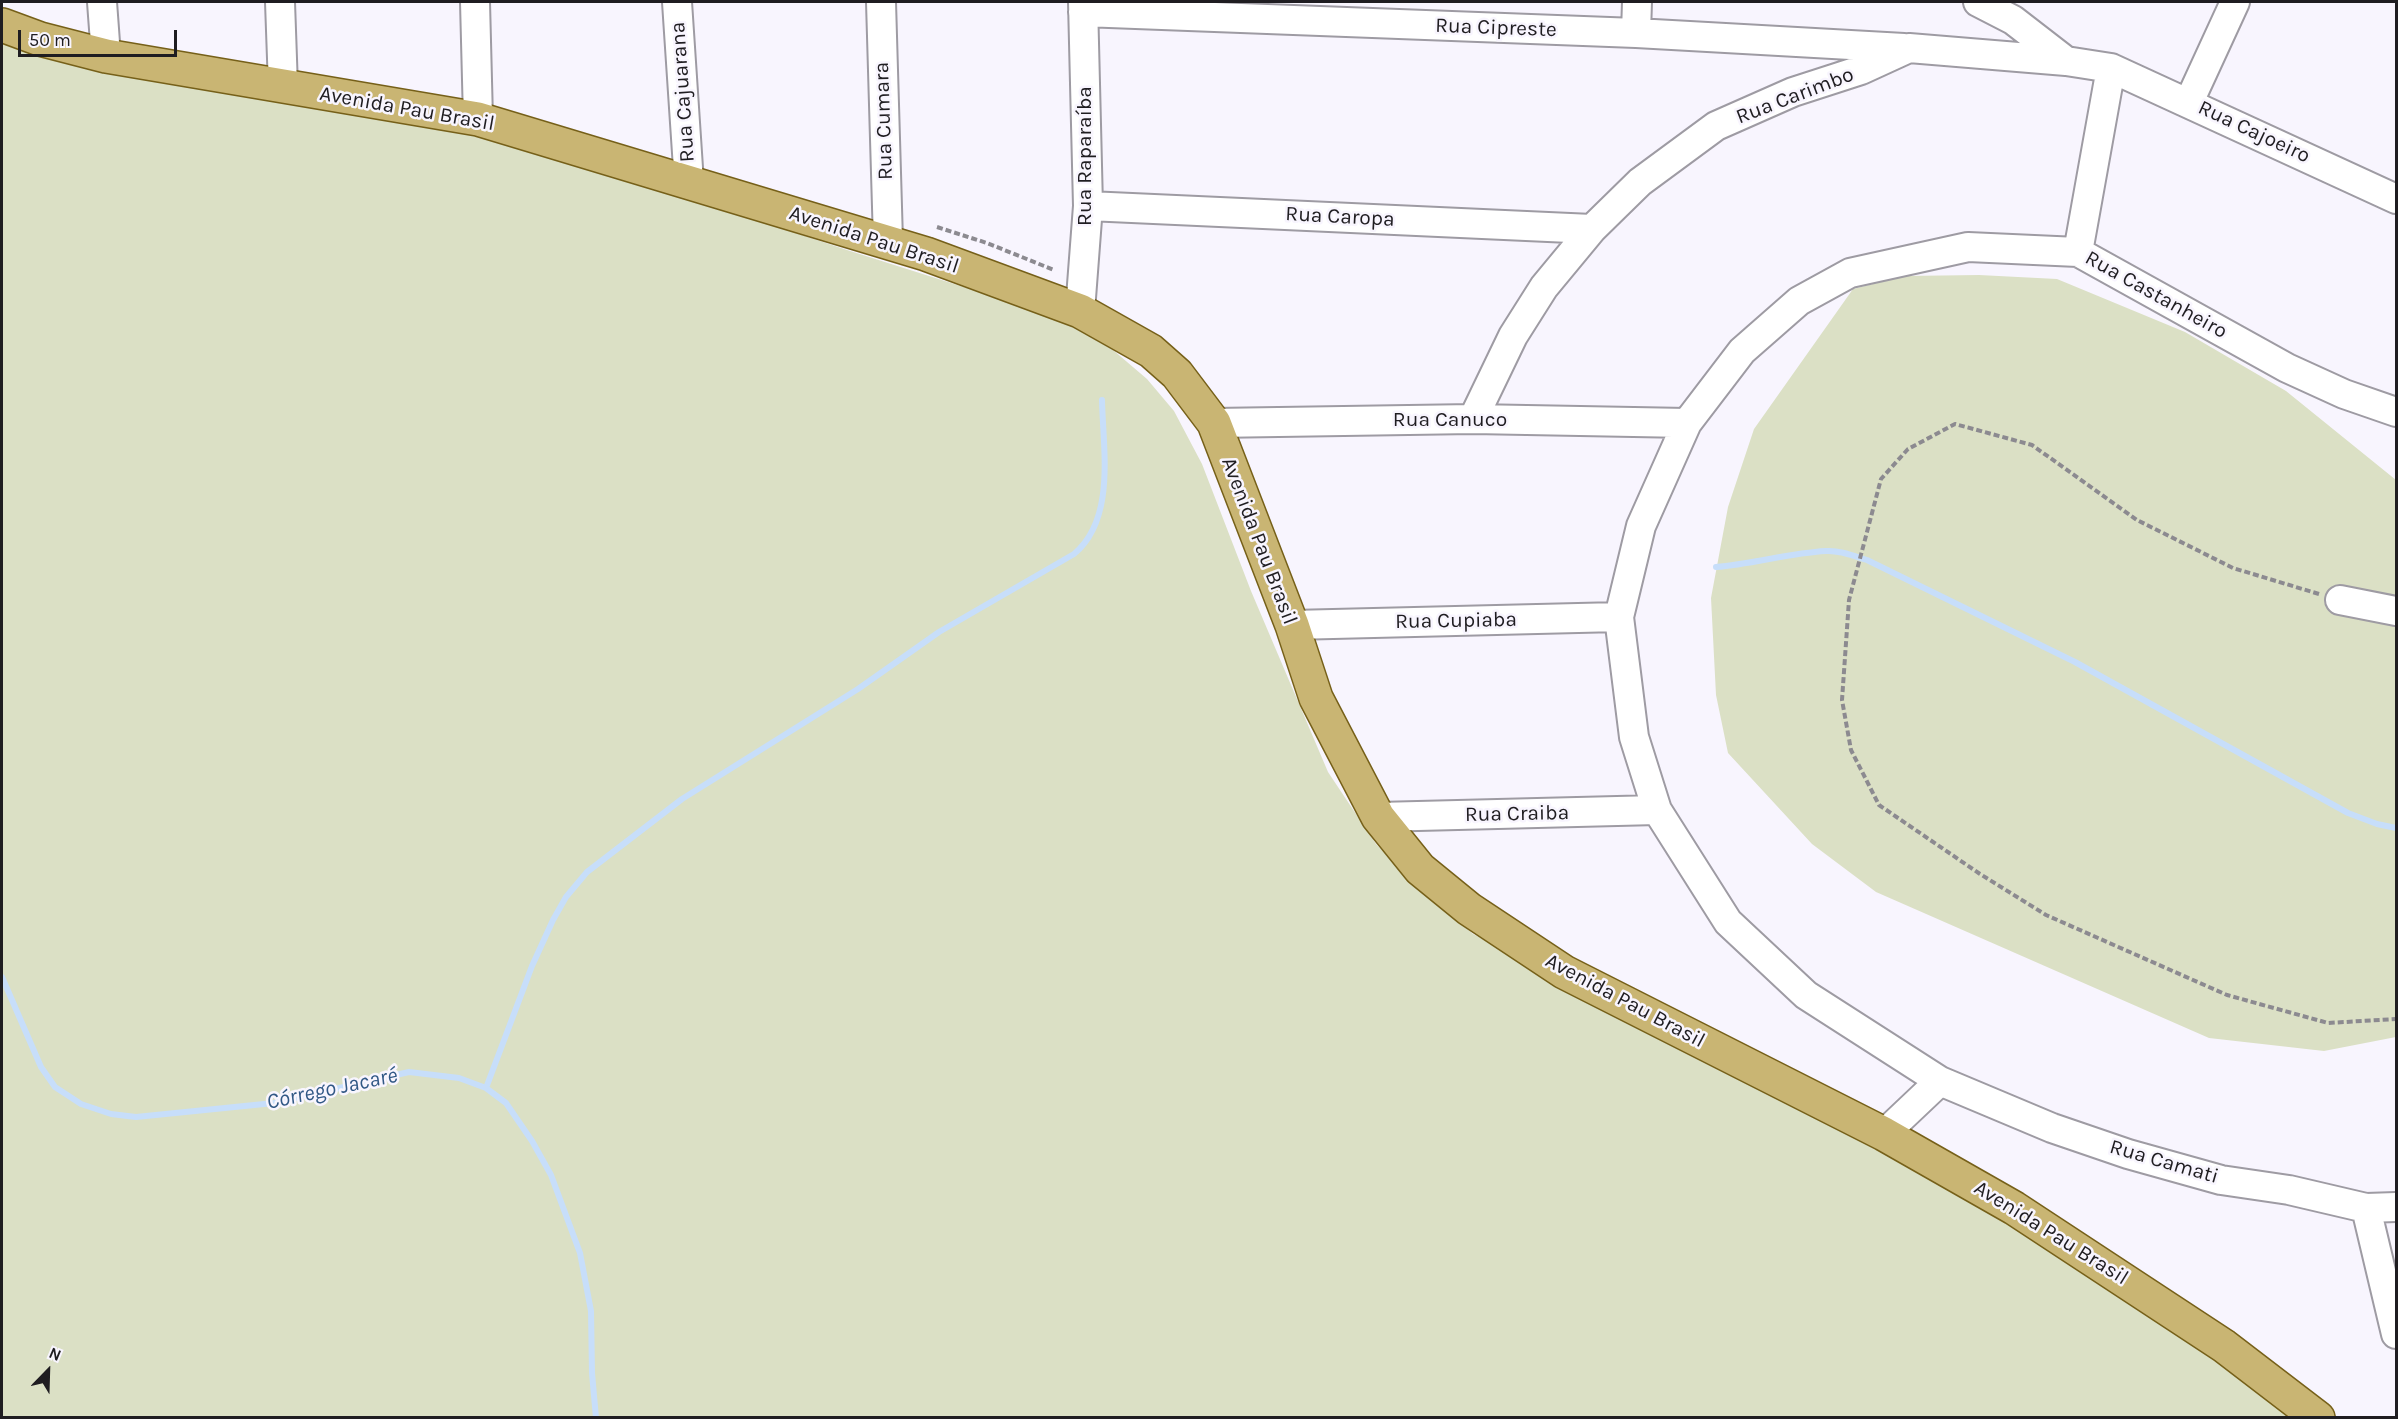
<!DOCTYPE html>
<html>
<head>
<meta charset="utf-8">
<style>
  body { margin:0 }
  #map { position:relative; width:2398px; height:1419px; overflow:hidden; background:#f8f5fe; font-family:Karla,sans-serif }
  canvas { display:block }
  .frame { position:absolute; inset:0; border:3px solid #1f1d21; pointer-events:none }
  .north { position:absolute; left:18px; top:1341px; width:60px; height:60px; -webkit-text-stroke:4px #f8f5fe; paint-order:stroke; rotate:23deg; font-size:16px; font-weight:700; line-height:24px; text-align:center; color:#1f1d21 }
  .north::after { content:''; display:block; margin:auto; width:21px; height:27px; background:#1f1d21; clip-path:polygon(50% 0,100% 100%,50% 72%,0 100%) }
  .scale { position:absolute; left:18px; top:30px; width:159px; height:27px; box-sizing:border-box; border:3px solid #1f1d21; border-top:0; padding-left:8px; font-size:18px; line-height:21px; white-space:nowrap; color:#1f1d21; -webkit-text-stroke:4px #f8f5fe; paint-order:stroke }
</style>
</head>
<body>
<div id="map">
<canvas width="2398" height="1419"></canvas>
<div class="frame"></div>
<div class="north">N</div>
<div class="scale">50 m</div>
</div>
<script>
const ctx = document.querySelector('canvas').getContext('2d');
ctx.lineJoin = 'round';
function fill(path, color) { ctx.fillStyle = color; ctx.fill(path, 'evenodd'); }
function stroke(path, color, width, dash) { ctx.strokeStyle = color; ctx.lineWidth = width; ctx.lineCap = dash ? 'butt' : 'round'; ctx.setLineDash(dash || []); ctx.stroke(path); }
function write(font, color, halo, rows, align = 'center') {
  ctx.font = font + ' Karla,sans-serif'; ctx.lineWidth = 5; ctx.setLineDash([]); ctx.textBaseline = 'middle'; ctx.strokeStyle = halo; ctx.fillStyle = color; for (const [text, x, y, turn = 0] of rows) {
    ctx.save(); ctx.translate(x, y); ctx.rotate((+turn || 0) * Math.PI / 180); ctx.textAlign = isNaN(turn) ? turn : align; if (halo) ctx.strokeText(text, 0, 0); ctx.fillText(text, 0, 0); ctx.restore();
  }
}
fill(new Path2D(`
  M2,34L490,131L847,250L1052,315L1113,350L1147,379L1174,411L1202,464L1251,591L1328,772L1376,844L1404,874L1473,934L1993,1201L2302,1418H2Z
  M1979,275L2057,279L2185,332L2286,391L2396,480V1037L2324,1051L2209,1038L1876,892L1812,844L1728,753L1716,695L1711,598L1728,507L1754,429L1853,289L1905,276Z`), '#dbe0c5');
stroke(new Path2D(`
  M1716,567C1753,564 1789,553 1826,551C1840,550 1854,556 1867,560L2075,662L2348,813L2377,824L2396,828
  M2,977L41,1067L55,1087L81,1104L111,1114L136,1117L274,1103L409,1072L459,1078L486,1088L506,1103L532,1141L551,1175L580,1253L591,1311L592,1373L596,1418
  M486,1088L532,966L553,920L566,897L587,872L682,799L858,689L939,632L1074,554C1116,519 1103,449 1102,400`), '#c7defa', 6);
const minor = new Path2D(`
  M102,2L106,56
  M280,2L283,87
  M475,2L478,119
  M677,2L689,183
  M881,2L888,241
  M1978,2L2013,20L2066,61
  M1083,12L1636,33L1904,48
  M1636,33L1637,2
  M2189,102L2235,2
  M1088,206L1592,229
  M2078,252L2111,68
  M1080,311L1088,206L1083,2
  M2396,412L2344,394L2287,368L2078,252L1968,247L1850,273L1799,301L1742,351L1687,423L1641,526L1619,617L1634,737L1657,810L1728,922L1806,995L1940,1081L2052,1128L2128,1154L2221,1180L2289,1190L2366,1208L2396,1207
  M1473,419L1513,336L1544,287L1592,229L1640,182L1716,126L1793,92L1861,70L1909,48L2066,61L2111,68L2396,199
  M1214,423L1473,419L1687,423
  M2340,600L2396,611
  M1292,625L1619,617
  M1378,817L1657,810
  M1884,1134L1940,1081
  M2366,1208L2396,1334`);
const major = new Path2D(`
  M2,25L40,39L106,56L478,119L926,254L1080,311L1151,351L1177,374L1214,423L1292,625L1316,698L1378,817L1420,869L1469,909L1564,972L1884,1134L2014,1208L2224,1346L2318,1418`);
stroke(minor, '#9e9ba3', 32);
stroke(major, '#766019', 36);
stroke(new Path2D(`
  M937,227L987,243L1054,270
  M2319,594L2233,568L2137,520L2032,445L1955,424L1908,449L1881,479L1849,600L1842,700L1851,750L1879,805L1980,874L2046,915L2227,995L2328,1023L2396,1019`), '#8c8a90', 4, [6, 3]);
stroke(minor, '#fff', 28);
stroke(major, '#c9b573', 33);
write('21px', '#1f1d21', '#f8f5fe', [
  ["Rua Cipreste",1496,28,2],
  ["Rua Cajuarana",683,92,-94],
  ["Rua Carimbo",1795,96,-21],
  ["Avenida Pau Brasil",407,109,10],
  ["Rua Cumara",884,121,-92],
  ["Rua Cajoeiro",2254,132,25],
  ["Rua Raparaíba",1085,156,-90],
  ["Rua Caropa",1340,217,3],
  ["Avenida Pau Brasil",874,240,18],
  ["Rua Castanheiro",2156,295,29],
  ["Rua Canuco",1450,420],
  ["Avenida Pau Brasil",1259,541,69],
  ["Rua Cupiaba",1456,621,-1],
  ["Rua Craiba",1517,814,-1],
  ["Avenida Pau Brasil",1625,1001,28],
  ["Rua Camati",2164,1162,16],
  ["Avenida Pau Brasil",2051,1233,32]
]);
write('italic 22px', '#315885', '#f8f5fe', [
  ["Córrego Jacaré",332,1089,-12]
]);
</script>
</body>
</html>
